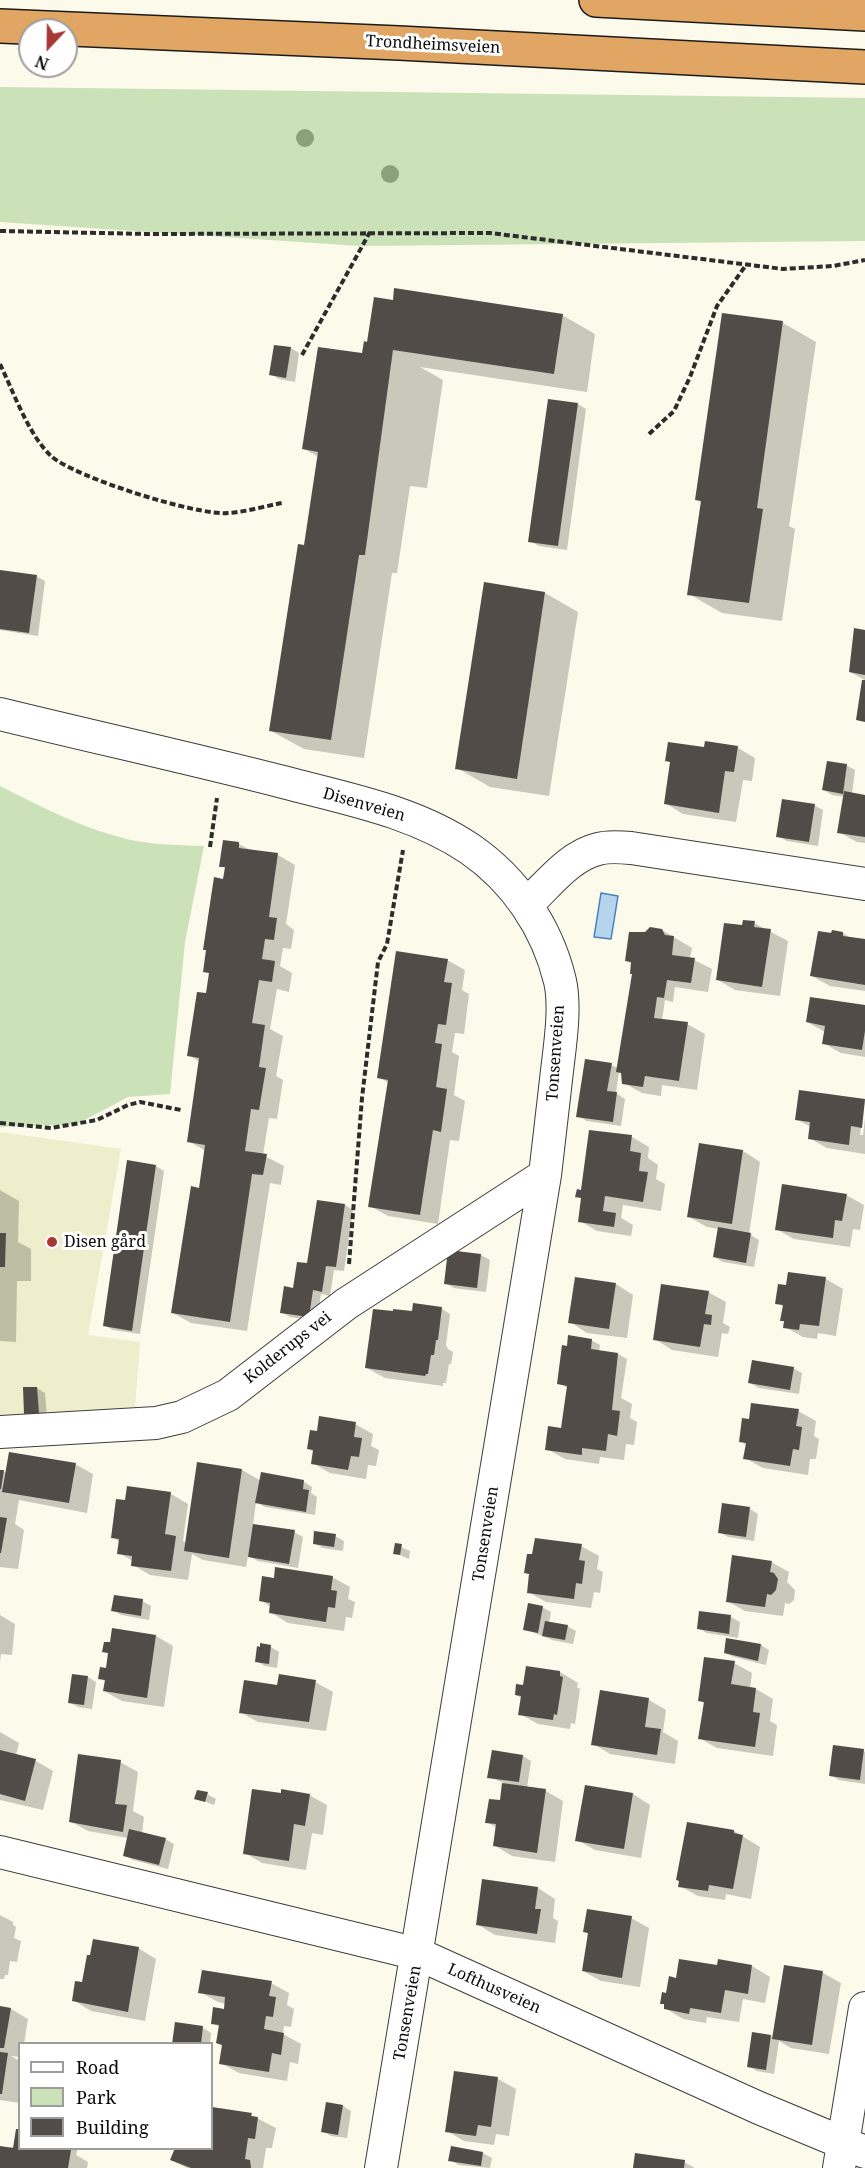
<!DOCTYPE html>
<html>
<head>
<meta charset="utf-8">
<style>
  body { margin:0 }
  #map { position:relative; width:865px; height:2168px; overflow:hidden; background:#fcfaea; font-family:"Noto Serif",serif }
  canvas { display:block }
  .legend { position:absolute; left:18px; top:2042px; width:195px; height:108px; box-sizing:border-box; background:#fff; border:2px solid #9d9d9d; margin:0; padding:8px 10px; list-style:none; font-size:18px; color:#0a0a0a }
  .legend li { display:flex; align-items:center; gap:12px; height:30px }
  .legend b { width:30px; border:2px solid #9d9d9d }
  .north { position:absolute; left:18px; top:18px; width:60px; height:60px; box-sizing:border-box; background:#fff; border:2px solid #9d9d9d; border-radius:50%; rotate:202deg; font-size:16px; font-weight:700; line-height:24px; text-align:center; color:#0a0a0a }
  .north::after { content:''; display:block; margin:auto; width:21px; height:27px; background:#a73835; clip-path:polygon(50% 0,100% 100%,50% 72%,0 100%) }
</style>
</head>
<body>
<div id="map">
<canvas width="865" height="2168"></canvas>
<ul class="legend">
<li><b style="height:8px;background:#fff"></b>Road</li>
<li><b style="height:16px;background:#cbe1b8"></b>Park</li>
<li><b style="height:16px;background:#514c48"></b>Building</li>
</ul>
<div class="north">N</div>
</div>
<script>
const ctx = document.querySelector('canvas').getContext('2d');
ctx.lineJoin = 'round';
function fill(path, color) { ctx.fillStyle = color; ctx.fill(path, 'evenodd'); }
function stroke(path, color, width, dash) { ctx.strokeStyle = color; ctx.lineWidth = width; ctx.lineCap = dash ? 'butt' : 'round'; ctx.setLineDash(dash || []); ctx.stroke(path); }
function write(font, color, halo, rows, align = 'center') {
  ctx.font = font + ' "Noto Serif",serif'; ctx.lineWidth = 6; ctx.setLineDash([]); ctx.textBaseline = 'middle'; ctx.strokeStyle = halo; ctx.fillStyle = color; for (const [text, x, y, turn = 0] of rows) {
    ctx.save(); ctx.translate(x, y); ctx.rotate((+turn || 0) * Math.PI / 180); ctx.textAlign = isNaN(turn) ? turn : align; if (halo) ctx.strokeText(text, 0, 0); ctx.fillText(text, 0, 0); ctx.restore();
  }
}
fill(new Path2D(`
  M0,1132L121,1149L88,1335L140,1342L135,1407L0,1419Z`), '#eeeecd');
fill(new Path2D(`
  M0,87L865,98V241L360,246L0,222Z
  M0,786C38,805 75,825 116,836C144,845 174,845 204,846L185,942L170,1094L128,1097L77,1124L0,1127Z`), '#cbe1b8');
const water = new Path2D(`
  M601,893L618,896L611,939L594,937Z`);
fill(water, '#b5d4ed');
stroke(water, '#4683ba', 1.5);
fill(new Path2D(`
  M723,314L783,323L816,342L789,526L795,529L782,621L722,613L689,594L702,503L697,500Z
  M562,315L595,334L587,392L420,367L443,380L427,488L410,486L397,573H392L364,758L304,749L271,731L305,546L319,457L304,449L363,355Z
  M275,346L291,348L299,353L295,382L279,379L271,374Z
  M578,404L586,409L567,550L539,546L530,541Z
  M36,576L45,581L38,636L0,630V582Z
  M485,584L545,593L578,612L549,796L490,787L457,768Z
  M865,631V680L850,672Z
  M706,743L738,748L755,758L752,781L743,780L736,822L683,814L665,803L671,763L667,760L705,749Z
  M846,765L855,770L852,794L865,796V843L857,842L839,832L845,797L832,795L824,790Z
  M814,805L823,810L818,846L787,841L778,836Z
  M239,844L252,851L278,855L295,865L286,924L294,930L291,949L283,948L280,966L292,973L289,992L277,989L270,1029L283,1036L276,1076L283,1080L277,1119L269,1118L263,1155L284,1166L281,1185L270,1183L247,1331L191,1323L173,1313L200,1189L206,1151L188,1141L200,1062L189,1055L207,995L210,974L205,971L226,869L221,866Z
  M754,923L788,941L780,996L735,990L718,980L744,927Z
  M662,930L692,948L690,958L712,969L708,992L675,987L673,1002L665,1000L662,1020L687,1024L705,1034L697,1090L662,1085L661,1096L642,1093L624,1083L623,1075L619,1072L616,1093L625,1099L621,1126L587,1121L578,1116L611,1065L618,1068L633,975V964L626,961L646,934Z
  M819,932L843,933L852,939L865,941V991L830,986L812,976Z
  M447,960L465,970L462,990L469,994L464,1034L455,1033L452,1052L459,1056L454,1095L465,1101L459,1141L450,1140L438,1224L388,1216L370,1206L389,1083L378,1077Z
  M865,1006V1057L841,1053L823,1043L825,1032L807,1022Z
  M800,1091L865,1100L860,1135H863L865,1118V1154L827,1148L809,1138L811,1127L796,1119Z
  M632,1137L649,1147L648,1158L658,1165L656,1179L665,1184L661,1211L623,1205L621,1218L633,1225L631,1236L597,1231L580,1221L583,1199L577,1196Z
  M743,1151L760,1162L749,1234L759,1240L754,1267L723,1262L714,1257L719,1229L707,1227L689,1217Z
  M156,1166L164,1171L140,1334L113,1330L104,1325Z
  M0,1190L19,1201L18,1242L31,1249V1281H17L16,1342L0,1341Z
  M846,1195L864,1205L860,1230L853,1229L850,1247L794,1239L776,1229Z
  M345,1205L353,1210L344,1271L334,1270L330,1296L321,1294L317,1321L290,1317L281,1312Z
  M449,1252L481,1255L490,1260L486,1292L454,1288L445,1283Z
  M826,1279L843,1289L836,1336L818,1333L817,1339L803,1337L785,1327L786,1322L782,1320L784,1307L777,1303L787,1287Z
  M616,1284L633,1295L627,1338L587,1333L570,1322Z
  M708,1292L726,1302L723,1323L730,1327L728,1334L722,1333L718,1357L672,1350L655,1339Z
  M414,1305L442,1309L450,1314L446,1345L448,1349L453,1352L451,1364H449L446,1383H443V1386L385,1378L367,1368L419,1313Z
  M591,1340L600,1345L599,1352L618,1354L627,1359L621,1398L632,1404L630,1418L637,1422L634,1445L626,1444L624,1460L600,1457L599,1464L565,1459L547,1449L562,1430L568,1388L559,1383L568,1347Z
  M793,1368L802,1373L799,1394L759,1388L750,1383Z
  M37,1388L45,1393L47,1417L34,1418L26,1413Z
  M798,1411L816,1421L814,1436L819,1439L816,1459H810L808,1475L763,1468L745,1458L747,1445L740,1441L750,1420Z
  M355,1424L373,1434L371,1446L379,1450L376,1466L368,1465L366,1479L330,1473L313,1463L315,1452L308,1449L318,1433Z
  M75,1464L93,1474L87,1513L19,1500L15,1524L24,1530L18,1569L0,1567V1471L7,1473Z
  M242,1470L261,1481L304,1482L312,1487L311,1493L317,1497L315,1515L265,1507L256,1502L253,1525L294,1532L303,1537L298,1568L258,1561L248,1556L246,1567L203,1560L192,1554L188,1580L150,1575L133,1565V1561L119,1553L120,1542L112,1537L126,1502L171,1494L188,1504L183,1541L186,1543Z
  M750,1509L758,1514L754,1541L728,1537L719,1532Z
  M335,1536L344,1541L343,1551L323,1548L314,1543Z
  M396,1545L410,1551L409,1559L395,1553Z
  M581,1546L599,1556L597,1569L603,1572L600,1593L594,1592L591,1608L546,1602L528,1592L531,1575L526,1572L534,1556Z
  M771,1562L789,1572L787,1582L795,1590L794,1600L789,1604L785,1603L783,1616L745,1611L727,1601Z
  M332,1577L350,1587L348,1599L355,1602L352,1618L346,1617L344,1631L288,1623L270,1612L271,1607L260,1600L275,1580Z
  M142,1601L151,1606L149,1620L121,1615L113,1610Z
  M542,1607L551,1612L549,1623L567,1626L576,1631L573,1644L552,1640L525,1629Z
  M700,1612L731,1617L740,1622L738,1638L707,1633L698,1628Z
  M0,1615L15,1624L12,1655L1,1654L0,1662Z
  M156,1636L173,1646L164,1707L122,1701L104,1691L106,1682L100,1678L107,1670L110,1655L104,1651Z
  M261,1645L271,1647L279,1652L277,1668L265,1666L256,1661Z
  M761,1645L769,1650L766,1665L734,1657L725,1653Z
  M734,1663L752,1673L750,1688L756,1689L773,1699L770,1721L777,1725L773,1756L717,1748L699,1738L705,1704L700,1701Z
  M560,1672L578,1683L577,1687L580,1689L575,1724L571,1723L570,1729L538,1724L520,1714L522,1698L516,1695L524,1687Z
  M74,1675L88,1677L96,1682L92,1709L78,1707L69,1702Z
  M315,1682L333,1692L326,1731L258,1722L240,1712L279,1687Z
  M649,1700L666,1710L663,1732L678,1741L675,1764L610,1754L593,1744Z
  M0,1732L19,1743L16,1755L36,1761L53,1771L43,1810L0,1800Z
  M863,1751L865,1752V1784L839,1780L830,1775Z
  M493,1752L523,1756L531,1761L527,1788L546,1791L563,1801L555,1862L512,1856L494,1845L497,1828L487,1822L501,1802L504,1783L489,1777Z
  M120,1762L138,1772L133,1811L144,1817L142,1833L165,1839L174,1844L168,1869L133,1860L124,1855L128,1838L88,1831L70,1821Z
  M207,1794L216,1799L214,1805L196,1798Z
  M282,1794L309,1795L327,1805L323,1835L312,1833L306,1870L262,1863L245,1853Z
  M633,1794L650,1805L641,1858L595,1850L577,1840Z
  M734,1831L760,1847L751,1899L726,1894L725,1900L698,1896L680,1886Z
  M538,1888L555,1899L553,1918L558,1921L555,1943L495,1935L477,1924Z
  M0,1915L13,1922V1925L16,1927L14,1938L21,1941L17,1962L10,1961L8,1975H5L4,1979H0Z
  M631,1918L649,1928L640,1987L601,1981L583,1971L589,1934L585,1932Z
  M138,1948L156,1959L145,2021L91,2011L73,2000L83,1984Z
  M719,1961L752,1966L770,1977L765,2003L743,1999L739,2022L707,2017L706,2023L683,2019L665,2008L666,2005L662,2003L667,1995L718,1967Z
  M785,1967L823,1973L841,1983L829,2054L791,2048L779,2041L774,2074L757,2071L748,2066L771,2036L773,2038Z
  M271,1983L289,1993L287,2005L294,2009L291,2027L284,2026L283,2034L301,2044L298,2064L290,2062L287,2081L239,2073L221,2063L223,2046L217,2043L220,2027L212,2023L225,2011L226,2004L218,2002L200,1992Z
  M0,2007L11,2009L28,2019L24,2044H20V2057L11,2056L20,2061V2103L0,2100Z
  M203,2028L211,2033L210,2044H174Z
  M455,2073L498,2079L516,2089L509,2136L496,2134L494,2145L464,2141L447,2131Z
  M343,2106L351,2111L347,2138L331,2136L323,2131Z
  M213,2109L251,2115L276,2128L272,2148H266L263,2168H187L172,2160L212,2148Z
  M0,2147L78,2148L76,2155L88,2162L87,2168H0Z
  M452,2148L483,2153L492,2158L490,2168L459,2165L450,2160Z
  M684,2162L695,2168H634Z`), '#0003');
fill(new Path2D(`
  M394,288L563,314L554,374L393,350L365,555H359L331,740L269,731L298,544L304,545L318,452L302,449L318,347L362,353L364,341L367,342L374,297L393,300Z
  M722,313L783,321L757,508L763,509L749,603L687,595L701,501L695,500Z
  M274,345L291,347L286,378L269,375Z
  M548,399L578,403L558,546L528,542Z
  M0,570L37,575L29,633L0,629Z
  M484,582L545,592L517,779L455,769Z
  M854,628L865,630V675L849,672Z
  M862,680H865V722L856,720Z
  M705,741L738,746L734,772L725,771L719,813L664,804L670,762L665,761L668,742L704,747Z
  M827,761L847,764L843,794L822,790Z
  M844,791L865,795V837L837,833Z
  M782,799L815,804L809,842L776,837Z
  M223,840L239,842V848L278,853L269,917L277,918L274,940L265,939L262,959L275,961L272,982L259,980L252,1023L265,1025L259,1067L266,1068L259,1110L251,1109L245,1151L267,1154L263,1175L252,1174L230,1322L171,1313L191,1186L199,1188L205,1145L187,1142L199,1058L187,1056L197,992L206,993L209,973L203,972L206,950H203L214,877L223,879L225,867H219Z
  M743,920L755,921L754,927L771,929L762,987L716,980L724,923L742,925Z
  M650,927L662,929L665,935L674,936L672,955L695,958L691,983L667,980L664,998L657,997L654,1018L688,1022L679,1081L645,1076L643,1087L622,1084L621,1073L616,1072L632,974H630L631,962L625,961L629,932H645Z
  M832,930L843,932V936L865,939V985L810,976L818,931L831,933Z
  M396,951L448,959L444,982L452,983L446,1025L438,1024L435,1043L442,1044L436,1087L447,1089L441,1132L433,1130L420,1215L368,1207L388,1080L377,1078Z
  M810,997L865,1005V1031L862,1050L822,1044L825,1026L806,1022Z
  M585,1059L612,1063L607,1091L617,1092L613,1122L576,1117Z
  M799,1090L865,1099L862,1128L851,1126L849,1145L808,1139L810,1122L795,1120Z
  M589,1130L632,1135L630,1151L641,1153L639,1171L648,1172L643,1202L605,1196L603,1211L616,1213L614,1227L578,1222L581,1198L575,1197L577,1189L581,1190Z
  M699,1143L743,1150L732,1224L687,1217Z
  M127,1160L156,1165L132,1331L103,1326Z
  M782,1184L847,1194L842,1221L835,1220L833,1238L775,1230Z
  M317,1200L345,1204L336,1267L326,1266L322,1292L313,1290L309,1317L280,1313L284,1286L293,1288L297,1262L307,1263Z
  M718,1227L751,1233L746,1263L713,1257Z
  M0,1233H6L5,1267H0Z
  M448,1250L481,1254L477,1288L444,1284Z
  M788,1272L826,1277L819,1326L800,1324L799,1330L783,1328L784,1321H780L783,1305L775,1304L778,1284L786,1285Z
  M575,1277L616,1283L609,1329L568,1323Z
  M661,1284L709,1291L705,1314L712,1315L711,1325L704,1324L700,1347L653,1340Z
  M413,1303L442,1307L438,1340H436L434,1355H431L428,1374H426L425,1376L365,1368L373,1309L393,1311V1309L412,1311Z
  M568,1335L592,1339L591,1349L618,1353L612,1410L620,1411L617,1436L608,1434L606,1451L582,1448V1455L545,1450L548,1426L561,1428L567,1386L557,1384L562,1345L567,1346Z
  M752,1360L794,1367L790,1390L748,1383Z
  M23,1387H37L39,1413L24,1414Z
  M751,1403L799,1409L796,1426L802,1427L799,1450L793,1449L790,1466L743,1459L746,1443L739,1442L742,1418L749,1419Z
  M319,1416L356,1422L354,1437L362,1438L359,1457L351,1456L348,1470L311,1464L313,1450L307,1449L310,1430L317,1431Z
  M9,1452L76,1463L69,1503L2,1492Z
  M197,1462L242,1469L229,1558L184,1551Z
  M0,1470H4L1,1489H0Z
  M261,1472L304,1480L303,1489L309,1490L306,1512L255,1503Z
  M127,1486L171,1492L165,1534L176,1536L171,1571L131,1566L132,1556L117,1554L119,1539L111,1538L116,1499L125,1500Z
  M722,1503L750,1507L746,1537L718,1533Z
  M0,1517L7,1518L1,1553H0Z
  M253,1524L295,1530L289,1564L248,1557Z
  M314,1531L336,1534L334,1547L313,1544Z
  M535,1538L582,1544L579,1560L585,1561L582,1584L576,1583L574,1599L527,1593L529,1574L524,1573L527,1554H532Z
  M395,1543L402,1544L400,1555L393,1554Z
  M732,1555L772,1561L770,1572L774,1573L778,1579L776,1590L771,1595L767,1594L765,1607L726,1602Z
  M275,1567L333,1576L331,1590L337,1591L335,1608L328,1607L326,1622L269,1613L270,1603L259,1601L262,1576L274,1578Z
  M114,1595L143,1599L141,1616L111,1611Z
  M528,1603L543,1606L538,1633L523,1630Z
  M699,1611L731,1615L729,1634L697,1629Z
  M545,1621L568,1625L565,1640L542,1636Z
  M112,1628L156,1635L147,1698L103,1691L105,1680L98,1679L100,1667L106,1668L108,1653L102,1652L104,1642H110Z
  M726,1638L761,1644L758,1661L724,1653Z
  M260,1643L271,1645L269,1664L255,1662L257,1646L260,1647Z
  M704,1657L735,1661L731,1684L756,1688L753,1712L760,1713L755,1747L698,1739L704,1702L698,1701Z
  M526,1666L560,1671V1676L563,1677L557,1715L554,1714L553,1720L518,1715L521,1696L515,1695L516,1684L523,1685Z
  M72,1674L88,1676L84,1705L68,1703Z
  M279,1674L316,1680L309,1722L239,1713L244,1680L277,1685Z
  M600,1690L649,1698L645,1727L661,1729L657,1755L591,1745Z
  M833,1745L864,1749L860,1780L829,1776Z
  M0,1750L36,1759L25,1801L0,1794Z
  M492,1750L523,1755L519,1782L487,1778Z
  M78,1754L121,1760L115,1804L127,1805L123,1832L69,1822Z
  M502,1783L546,1789L537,1853L493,1846L496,1824L485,1823L489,1799L500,1800Z
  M585,1785L633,1793L624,1849L575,1841Z
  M252,1789L281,1793V1789L310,1794L305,1826L294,1824L289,1861L243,1854Z
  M197,1790L208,1792L205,1802L194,1799Z
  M687,1822L734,1830V1833L743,1835L733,1889L709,1885L708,1891L678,1887L679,1881L676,1880Z
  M129,1829L166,1838L159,1865L123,1856Z
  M482,1879L538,1887L535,1909H541L537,1934L476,1925Z
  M587,1909L632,1916L622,1978L582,1971L588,1933L583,1932Z
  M93,1939L139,1947L128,2012L72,2001L75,1981L82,1982L87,1955H90Z
  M679,1959L717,1965L718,1959L752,1965L748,1994L725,1990L721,2013L690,2008L689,2014L664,2009V2004H660L662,1992L666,1993L669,1976L676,1978Z
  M784,1965L823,1971L812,2045L772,2039Z
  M202,1970L272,1981L269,1996L276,1997L273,2017L266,2016L264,2029L284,2033L281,2055L272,2053L269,2072L219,2064L222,2045L216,2043L219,2025L211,2024L213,2007L224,2009L225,1997L198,1993Z
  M0,2006L11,2008L4,2048H0Z
  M175,2022L203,2026L201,2044H172Z
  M752,2032L771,2035L766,2070L747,2067Z
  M0,2052L8,2053L2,2094H0Z
  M454,2071L498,2077L491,2127L478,2125L476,2136L445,2132Z
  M326,2102L343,2105L338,2135L321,2132Z
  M212,2107L252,2113L251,2116L258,2117L255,2139L248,2138L245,2159L250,2160L251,2168H191L170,2160L175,2148H212Z
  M16,2129H20V2148H61L71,2150L68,2168H0V2146L13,2148Z
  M451,2146L483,2152L481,2166L448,2161Z
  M635,2153L685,2160L684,2168H633Z`), '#514c48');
const street = new Path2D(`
  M0,714C94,737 189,758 283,782C347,799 414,811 470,849C515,880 547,927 560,981C566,1007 560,1045 557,1071C553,1106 549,1141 545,1175L381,2168
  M527,904C548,885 569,856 598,849C608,846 620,847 631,848L865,884
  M0,1432L156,1423L182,1417L228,1395L346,1304L545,1175
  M0,1852L418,1954L759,2108L865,2152
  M839,2168L865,2008`);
const highway = new Path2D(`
  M596,0L865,14
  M0,26L399,43L865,67`);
stroke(street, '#3d3d3d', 34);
stroke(highway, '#1b1b1b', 36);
stroke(new Path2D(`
  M0,231L149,234L490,233L783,269L833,266L865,260
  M302,355L370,232
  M0,364C14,393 28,434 51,456C74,477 197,516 228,513C246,512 265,506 282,503
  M649,434L674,411L690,377L717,306L746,265
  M210,847L217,798
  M0,1123L51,1128L97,1120L128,1105L140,1102L181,1110
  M349,1264L362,1098L378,962L387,944L403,850`), '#2c2c2c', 4, [6, 3]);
stroke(street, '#fff', 32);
stroke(highway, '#e1a663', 33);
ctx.fillStyle = '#89a17d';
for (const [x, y] of [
  [305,138],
  [390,174]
]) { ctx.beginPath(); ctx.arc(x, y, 9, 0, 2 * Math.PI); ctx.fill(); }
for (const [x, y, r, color] of [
  [52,1242,6,"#a73835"]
]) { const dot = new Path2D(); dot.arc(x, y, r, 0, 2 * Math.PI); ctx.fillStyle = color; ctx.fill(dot); stroke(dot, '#fff', 2); }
write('16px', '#0a0a0a', '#fff', [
  ["Trondheimsveien",433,45,3],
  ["Disenveien",364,805,16],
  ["Tonsenveien",556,1053,-86],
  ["Kolderups vei",288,1348,-38],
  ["Tonsenveien",486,1534,-81],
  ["Lofthusveien",494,1989,24],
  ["Tonsenveien",408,2013,-80]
]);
write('16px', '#0a0a0a', '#fff', [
  ["Disen gård",64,1242]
], 'left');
</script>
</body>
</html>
